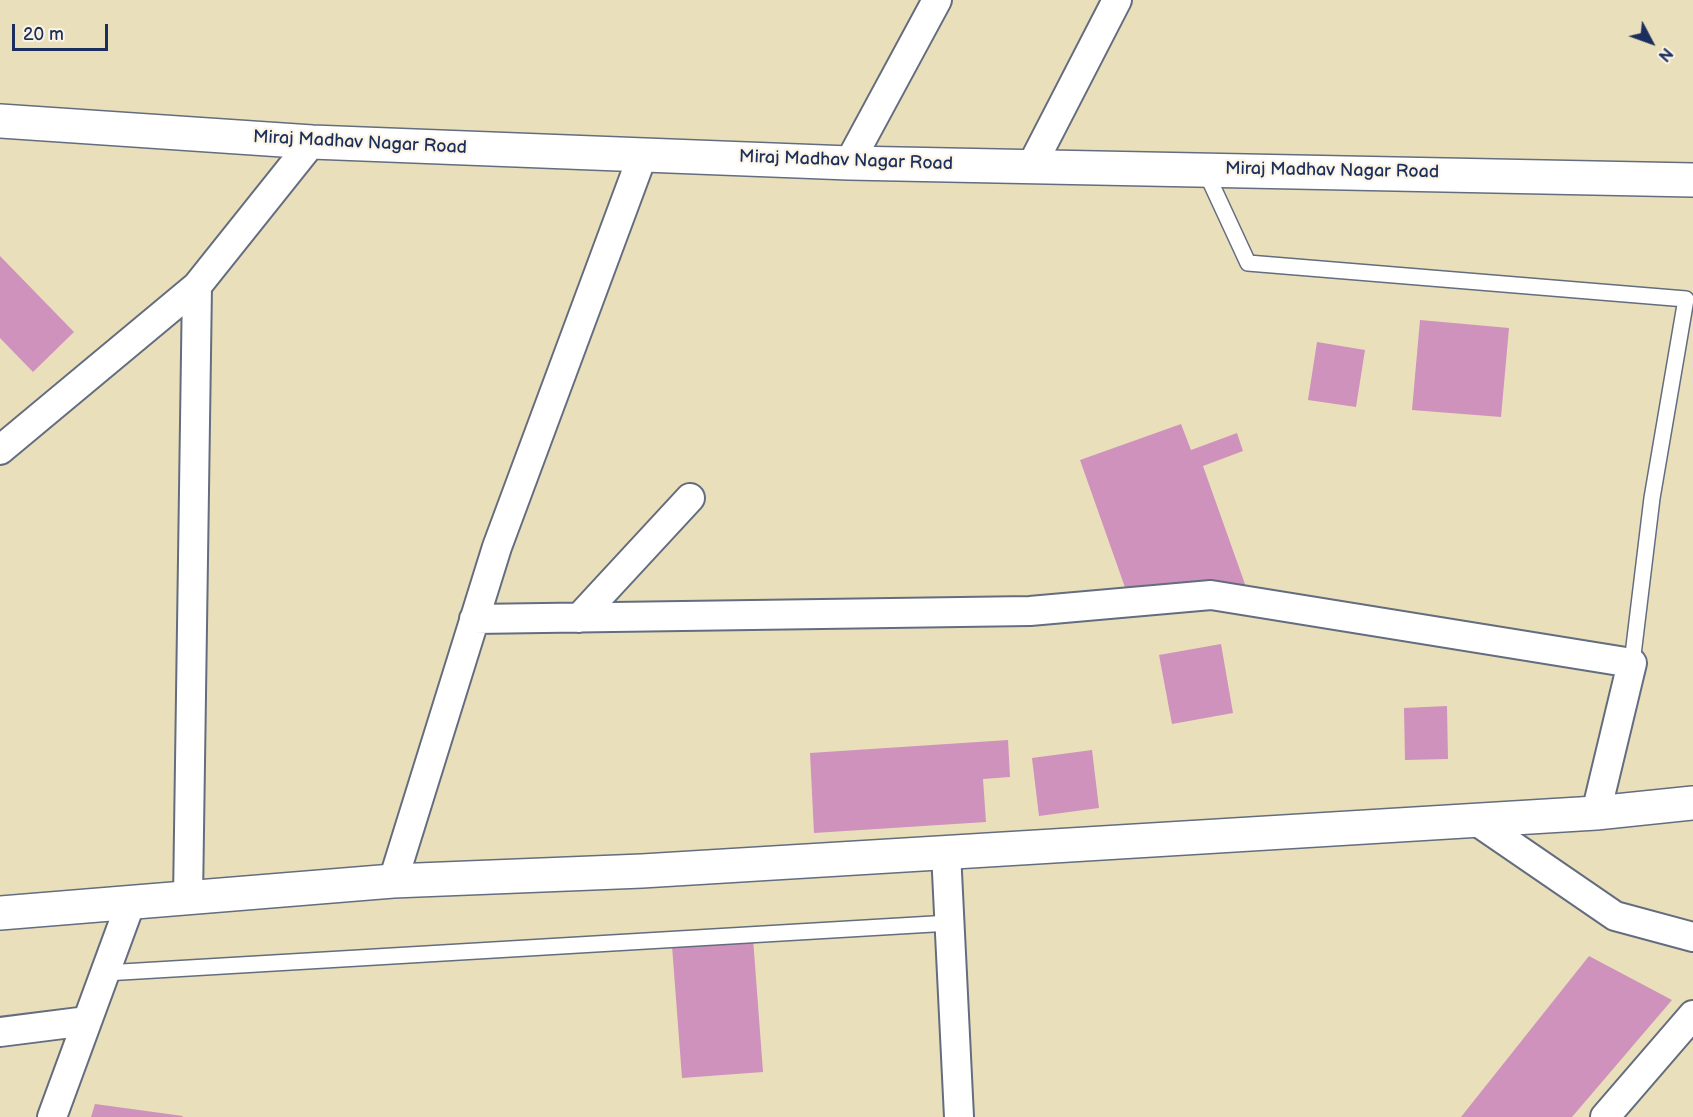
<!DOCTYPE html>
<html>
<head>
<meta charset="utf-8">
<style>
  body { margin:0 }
  #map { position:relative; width:1693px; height:1117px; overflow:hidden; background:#eadfbb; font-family:"Balsamiq Sans",sans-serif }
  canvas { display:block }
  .north { position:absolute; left:1621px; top:12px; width:60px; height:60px; -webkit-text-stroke:4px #fcf5e5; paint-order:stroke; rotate:131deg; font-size:16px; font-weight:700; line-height:24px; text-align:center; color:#1b2f5e }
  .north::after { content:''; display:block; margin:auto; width:21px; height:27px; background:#1b2f5e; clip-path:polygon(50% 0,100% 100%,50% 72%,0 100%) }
  .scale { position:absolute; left:12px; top:24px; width:96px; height:27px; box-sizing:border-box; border:3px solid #1b2f5e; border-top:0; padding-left:8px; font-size:18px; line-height:21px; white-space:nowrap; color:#1b2f5e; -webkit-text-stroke:4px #fcf5e5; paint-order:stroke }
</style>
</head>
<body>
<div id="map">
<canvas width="1693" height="1117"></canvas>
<div class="north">N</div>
<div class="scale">20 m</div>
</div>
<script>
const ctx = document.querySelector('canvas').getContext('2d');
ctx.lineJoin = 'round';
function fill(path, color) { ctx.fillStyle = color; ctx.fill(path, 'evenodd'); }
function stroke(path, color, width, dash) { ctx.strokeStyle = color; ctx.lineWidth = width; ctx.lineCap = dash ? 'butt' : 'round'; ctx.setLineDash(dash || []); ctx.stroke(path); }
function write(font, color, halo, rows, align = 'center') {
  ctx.font = font + ' "Balsamiq Sans",sans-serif'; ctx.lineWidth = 4.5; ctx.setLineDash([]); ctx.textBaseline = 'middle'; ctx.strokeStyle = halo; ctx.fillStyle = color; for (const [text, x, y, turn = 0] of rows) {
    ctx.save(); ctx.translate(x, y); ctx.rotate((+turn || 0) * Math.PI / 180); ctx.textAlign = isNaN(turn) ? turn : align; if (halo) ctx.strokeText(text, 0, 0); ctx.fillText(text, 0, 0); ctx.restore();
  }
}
fill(new Path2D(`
  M0,256L74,332L33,372L0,338Z
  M1420,320L1509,328L1501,417L1412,410Z
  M1317,342L1365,350L1356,407L1308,400Z
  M1181,424L1191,450L1237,433L1243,451L1203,466L1246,587L1127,593L1080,460Z
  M1221,644L1233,713L1172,724L1159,655Z
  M1447,706L1448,759L1405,760L1404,708Z
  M1008,740L1010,777L983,779L986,822L814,833L810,753Z
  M1092,750L1099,808L1039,816L1032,758Z
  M753,938L763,1072L682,1078L672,946Z
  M1589,956L1672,1000L1572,1117H1461Z
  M95,1104L183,1116L182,1117H91Z`), '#ce92bc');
const lane = new Path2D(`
  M1204,168L1248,263L1686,299L1652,498L1632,663
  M105,973L950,923`);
const street = new Path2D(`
  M849,163L937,0
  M1032,165L1117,0
  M0,450L197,286L312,142
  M579,618L690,498
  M474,619L1030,611L1211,595L1632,663L1596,813
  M1475,820L1615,916L1693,937
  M946,852L959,1117
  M393,881L497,547L643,154
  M188,899L197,286
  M0,1032L87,1021
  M52,1117L131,902
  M1605,1117L1693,1015`);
const secondary = new Path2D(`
  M0,121L312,142L849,163L1693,180
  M0,913L393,881L642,871L1596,813L1693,803`);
stroke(lane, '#636d7f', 18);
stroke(street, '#636d7f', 32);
stroke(secondary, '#636d7f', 36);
stroke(lane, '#fff', 15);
stroke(street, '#fff', 28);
stroke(secondary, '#fff', 33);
write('18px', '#1b2f5e', '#fcf5e5', [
  ["Miraj Madhav Nagar Road",360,143,3],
  ["Miraj Madhav Nagar Road",846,161,2],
  ["Miraj Madhav Nagar Road",1332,171,1]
]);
</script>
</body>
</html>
